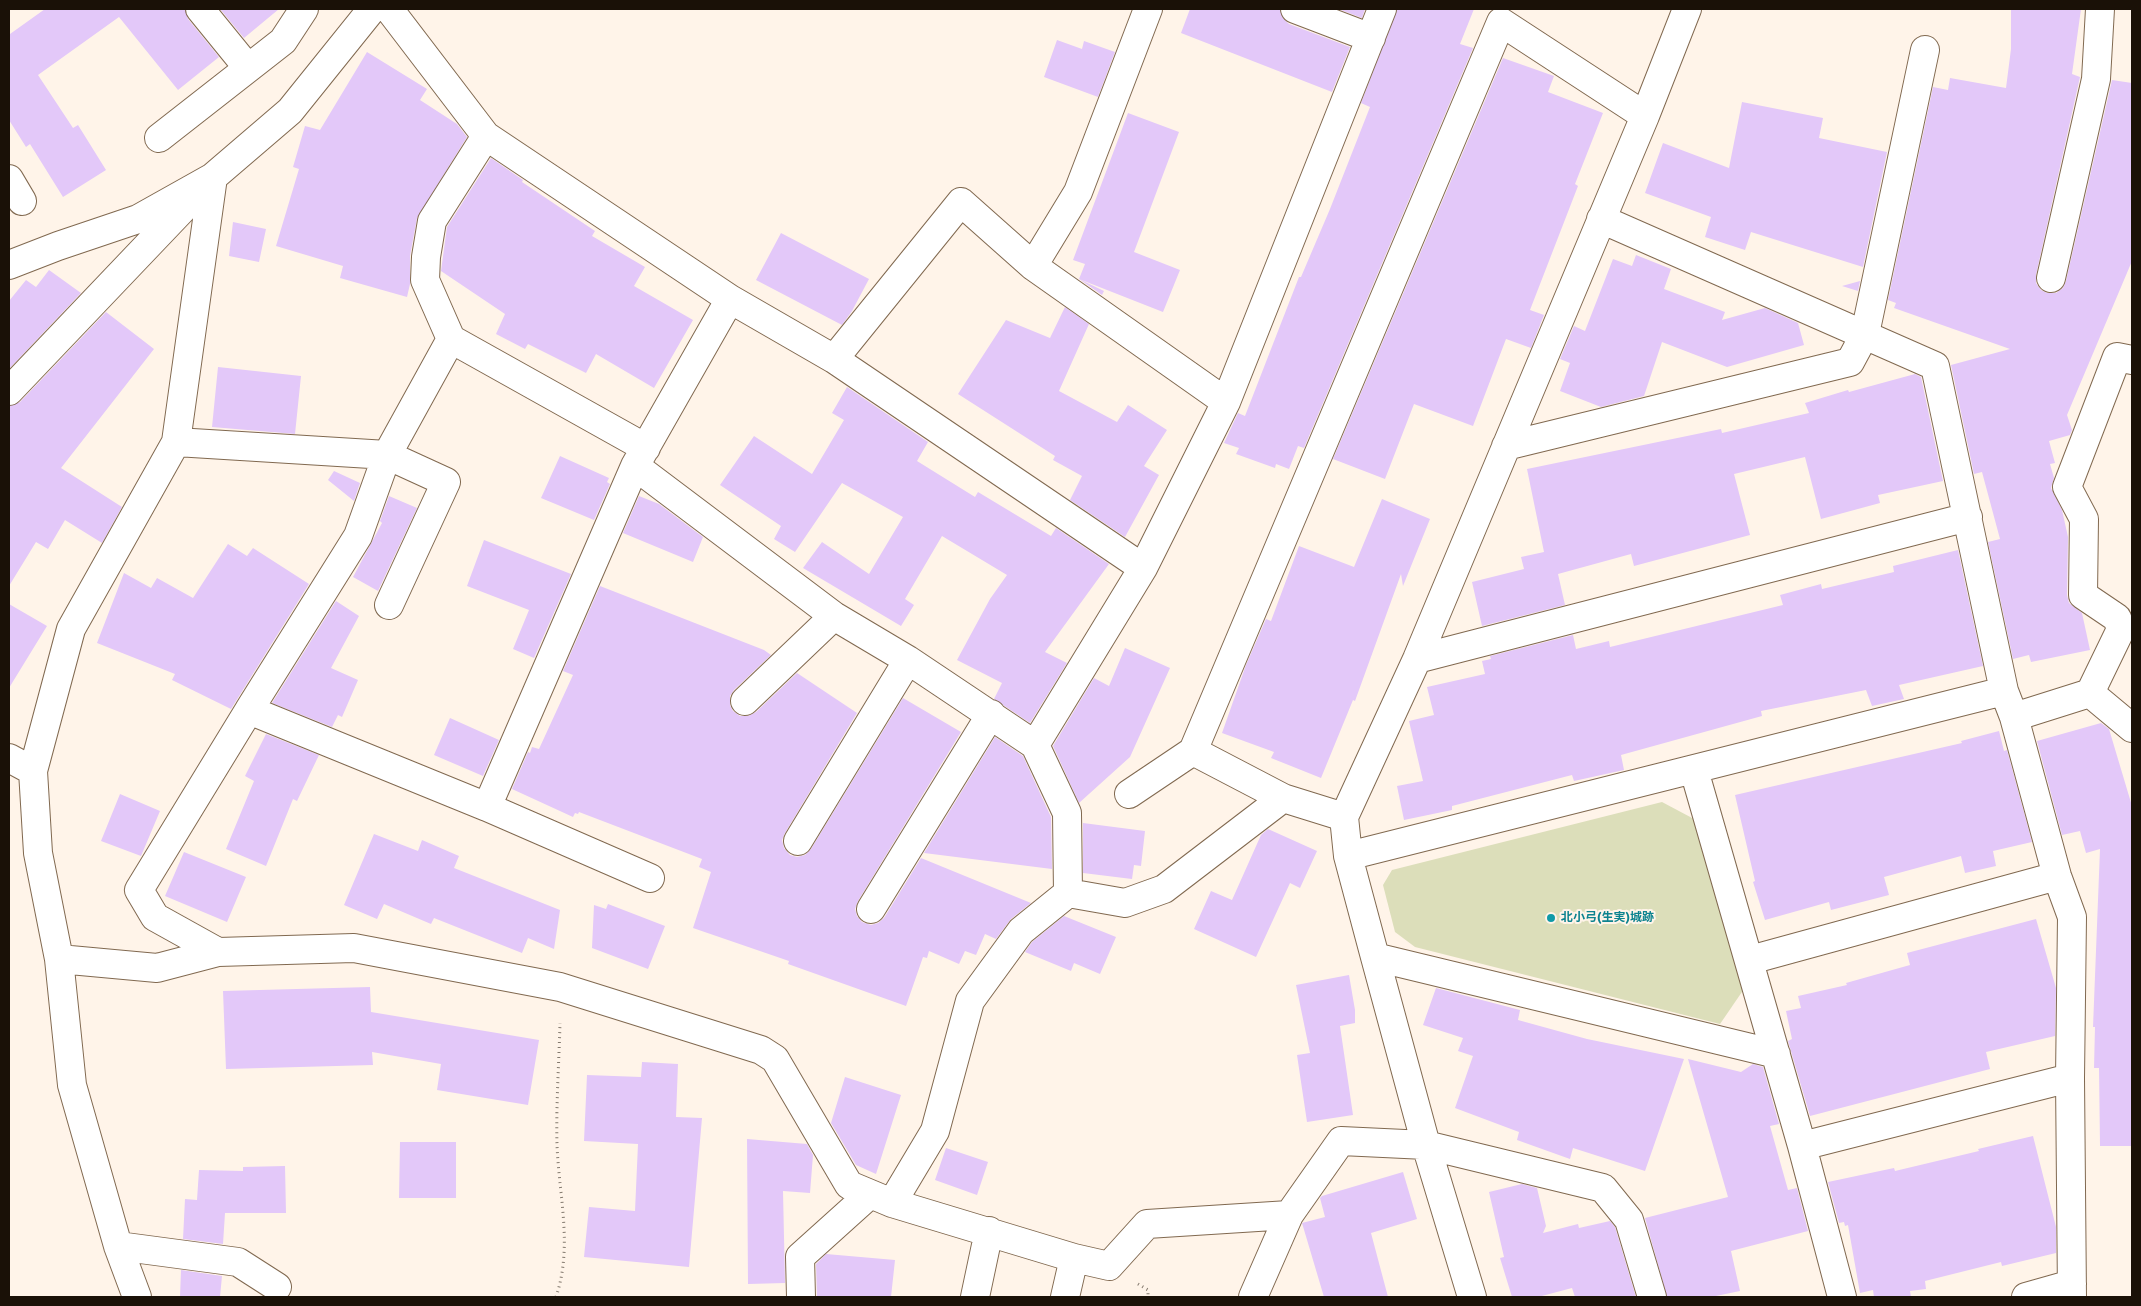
<!DOCTYPE html>
<html>
<head>
<meta charset="utf-8">
<style>
  body { margin:0 }
  #map { position:relative; width:2141px; height:1306px; overflow:hidden; background:#fff4e9; font-family:Signika,sans-serif }
  canvas { display:block }
  .frame { position:absolute; inset:0; border:10px solid #1a1107; pointer-events:none }
</style>
</head>
<body>
<div id="map">
<canvas width="2141" height="1306"></canvas>
<div class="frame"></div>
</div>
<script>
const ctx = document.querySelector('canvas').getContext('2d');
ctx.lineJoin = 'round';
function fill(path, color) { ctx.fillStyle = color; ctx.fill(path, 'evenodd'); }
function stroke(path, color, width, dash) { ctx.strokeStyle = color; ctx.lineWidth = width; ctx.lineCap = dash ? 'butt' : 'round'; ctx.setLineDash(dash || []); ctx.stroke(path); }
function write(font, color, halo, rows, align = 'center') {
  ctx.font = font + ' Signika,"Noto Sans JP",sans-serif'; ctx.lineWidth = 4; ctx.setLineDash([]); ctx.textBaseline = 'middle'; ctx.strokeStyle = halo; ctx.fillStyle = color; for (const [text, x, y, turn = 0] of rows) {
    ctx.save(); ctx.translate(x, y); ctx.rotate((+turn || 0) * Math.PI / 180); ctx.textAlign = isNaN(turn) ? turn : align; if (halo) ctx.strokeText(text, 0, 0); ctx.fillText(text, 0, 0); ctx.restore();
  }
}
fill(new Path2D(`
  M1662,802L1694,819L1744,989L1720,1024L1415,947L1395,932L1383,885L1392,870Z`), '#dcdeba');
fill(new Path2D(`
  M45,9H185L188,19L219,57L178,90L119,17L38,75L73,128L78,125L106,170L63,197L30,144L26,147L9,120V31L10,34Z
  M220,9H279L244,38Z
  M1190,9H1280L1283,18L1289,24L1350,47L1332,92L1181,33Z
  M1338,9H1365L1362,18Z
  M1397,9H1474L1460,44L1473,48L1304,448L1298,446L1289,469L1276,464L1275,468L1236,454L1239,448L1224,443L1238,413L1245,416L1299,277H1301L1330,209L1370,107L1361,103Z
  M2011,9H2081L2072,74L2080,77L2036,275V283L2041,290L2047,293H2056L2063,288L2066,281L2112,80L2132,83V261L2067,415L2072,430L2070,435L2049,441L2055,463L2050,464L2054,478L2051,488L2062,510L2068,537L2067,595L2069,603L2082,613L2090,650L2031,662L2029,655L2013,659L1988,542L2000,539L1982,472L1974,474L1951,365L2010,349L1894,308L1896,303L1888,300L1933,87L1948,90L1950,78L2006,88L2011,49Z
  M1057,40L1082,49L1084,41L1115,52L1098,97L1044,77Z
  M367,52L427,89L420,100L457,124L467,137L417,218L410,256V284L407,297L340,278L343,266L276,246L299,169L293,167L305,126L320,130Z
  M1503,58L1554,76L1548,92L1603,113L1575,184L1578,186L1530,310L1544,315L1531,348L1506,339L1473,426L1414,404L1385,479L1333,459Z
  M1742,102L1823,118L1819,138L1887,152L1863,267L1751,232L1745,250L1705,237L1711,217L1645,193L1663,143L1729,168Z
  M1128,113L1179,132L1134,252L1180,270L1163,312L1079,279L1085,264L1073,260Z
  M491,158L523,180L522,182L595,231L592,236L645,267L634,286L693,320L654,388L596,354L586,373L528,344L525,349L496,334L505,314L441,271L447,227Z
  M233,222L266,229L259,262L229,256Z
  M781,233L869,279L852,311L842,325L756,280Z
  M1636,255L1671,269L1664,289L1725,312L1722,320L1765,308L1798,323L1804,345L1727,367L1662,342L1644,396L1601,407L1560,391L1570,363L1560,359L1574,326L1585,331L1613,259L1632,266Z
  M49,270L81,293L9,369V301L26,280L36,287Z
  M1079,279L1104,291L1102,295Z
  M1860,281L1858,291L1842,286Z
  M1065,307L1089,324L1059,391L1117,422L1128,405L1167,430L1144,466L1159,475L1125,537L1070,500L1082,476L1053,460L1055,456L958,394L1006,320L1050,338Z
  M106,312L154,349L61,468L122,507L102,543L65,520L48,549L36,542L9,586V406L20,402Z
  M218,367L301,376L295,434L212,427Z
  M1915,374L1921,377L1943,481L1878,495L1880,503L1821,519L1805,457L1734,474L1750,535L1634,566L1631,554L1558,574L1565,605L1482,626L1472,582L1524,569L1521,557L1544,552L1527,469L1721,429L1722,433L1809,413L1805,403L1848,390L1849,392Z
  M847,387L928,442L917,461L975,497L978,492L1051,536L1056,528L1109,564L1045,652L1067,663L1030,723L994,699L1002,683L957,660L990,599L1007,575L942,536L905,599L914,605L901,626L803,568L822,542L869,574L903,517L842,483L795,552L774,539L781,526L720,485L754,436L812,474L844,420L832,413Z
  M560,456L609,478L607,482L610,484L594,520L541,498Z
  M334,471L360,483L354,501L328,480Z
  M389,496L417,508L378,591L353,577L382,523L384,525L380,521Z
  M639,496L659,504L703,537L693,562L623,533Z
  M1382,499L1430,519L1403,586L1401,574L1355,701L1353,700L1321,778L1271,758L1274,752L1222,733L1246,665L1266,619L1271,621L1299,546L1354,567Z
  M484,540L571,574L534,658L513,649L529,610L467,586Z
  M228,544L247,556L253,548L309,584L231,709L172,680L175,674L97,643L124,573L151,588L157,578L193,598Z
  M1958,550L1983,666L1899,685L1904,699L1872,706L1866,690L1761,711L1762,716L1621,755L1624,770L1574,781L1572,775L1452,806V810L1404,820L1397,786L1423,781L1409,721L1434,715L1427,687L1485,674L1482,661L1491,659L1490,656L1573,635L1576,649L1609,641L1610,647L1783,605L1780,595L1821,584L1822,589L1894,572L1893,566Z
  M600,586L764,650L771,655L734,690L730,696V705L733,711L740,716H748L756,712L797,673L857,713L785,833L782,840L784,848L790,855L797,857L805,855L811,849L903,698L961,732L858,901L855,909L857,916L862,922L871,925L878,923L884,918L921,858L1031,903L1011,919L996,939L985,934L976,955L965,951L959,964L929,951L927,958L923,957L906,1006L788,964L789,961L693,928L711,872L699,867L702,859L579,812L578,814L575,813L573,817L512,789L528,752L530,753L532,747L539,749L573,675L563,671Z
  M336,601L359,616L331,668L358,680L342,717L338,715L332,727L272,703Z
  M9,604L47,626L9,688Z
  M1125,648L1170,668L1130,757L1079,803L1053,746L1094,678L1109,686Z
  M450,718L499,740L483,776L434,755Z
  M2101,723L2109,729L2132,806V1146H2100L2099,1068H2094L2095,1027H2093L2100,849L2086,853L2080,831L2062,835L2037,741Z
  M1999,731L2004,751L2007,750L2032,842L1993,851L1996,866L1965,873L1961,856L1884,877L1889,895L1831,910L1829,902L1765,920L1753,882L1755,881L1735,795L1962,743L1961,741Z
  M266,734L319,755L297,801L293,799L266,866L226,849L254,781L245,776Z
  M995,737L1023,756L1051,817L1052,869L924,853Z
  M120,794L160,811L141,856L101,841Z
  M1083,823L1145,831L1141,866L1134,865L1132,879L1083,873Z
  M1268,829L1317,851L1300,888L1290,883L1256,957L1194,929L1211,891L1232,900L1261,835Z
  M374,834L418,851L422,840L459,856L454,868L560,910L554,949L528,938L522,953L434,918L431,924L384,904L377,919L344,905Z
  M184,852L246,877L227,922L165,896Z
  M608,904L665,926L648,969L592,948L594,905L606,909Z
  M1064,916L1116,937L1100,974L1074,963L1071,971L1025,952L1032,942Z
  M2036,919L2056,988L2055,1036L1986,1052L1990,1069L1810,1116L1788,1041L1792,1039L1786,1011L1801,1008L1798,996L1847,985L1846,983L1910,965L1907,953Z
  M1349,975L1355,1010V1023L1340,1026L1353,1115L1307,1122L1297,1055L1310,1053L1296,985Z
  M370,987L371,1012L539,1040L528,1105L437,1090L441,1064L372,1052L373,1065L226,1069L223,991Z
  M1436,988L1520,1010L1518,1020L1587,1039L1684,1059L1645,1171L1573,1148L1570,1159L1517,1140L1519,1132L1455,1108L1473,1056L1458,1051L1463,1038L1423,1025Z
  M1688,1059L1741,1072L1753,1064L1763,1067L1779,1124L1770,1126L1788,1190L1797,1188L1808,1231L1731,1251L1740,1291L1711,1297H1667L1645,1218L1728,1197Z
  M642,1062L678,1064L676,1117L702,1118L689,1267L584,1257L589,1207L635,1211L638,1144L584,1141L587,1075L641,1077Z
  M845,1077L901,1095L876,1174L856,1165L831,1123Z
  M2033,1136L2056,1227V1253L2002,1266L2001,1262L1925,1281L1926,1289L1910,1291L1911,1297H1874L1873,1290L1860,1293L1848,1225L1845,1226L1844,1222L1839,1223L1828,1182L1894,1168L1895,1171L1979,1151L1978,1149Z
  M747,1139L807,1144L813,1155L810,1193L783,1191L785,1283L748,1284Z
  M400,1142H456V1198H399Z
  M946,1148L988,1162L977,1195L935,1180Z
  M285,1166L286,1213H225L223,1244L183,1239L185,1199L197,1200L199,1170L243,1171V1167Z
  M1403,1172L1417,1219L1371,1233L1388,1297H1324L1302,1223L1325,1217L1320,1198L1322,1196Z
  M1522,1184L1537,1188L1546,1226L1543,1233L1578,1224L1579,1228L1610,1221L1615,1227L1636,1297H1575L1572,1288L1538,1297H1512L1500,1258L1504,1257L1489,1192Z
  M826,1254L895,1260L891,1297H817L816,1264Z
  M181,1270L222,1276L220,1297H180Z`), '#e3c8f9');
const minor = new Path2D(`
  M200,9L248,68
  M389,9L486,136L730,299L834,359L1143,568
  M1295,9L1371,38
  M159,138L283,41L304,9
  M9,179L22,201
  M1601,219L1935,366L2004,691L2014,717L2057,876L2072,917L2070,1078L2072,1297
  M9,265L58,246L138,219L213,177L290,111L372,9
  M1033,266L1226,402
  M2051,278L2096,79L2100,9
  M451,339L425,280L426,257L432,221L486,136
  M834,359L961,202L1033,266L1078,192L1148,9
  M2132,360L2117,357L2067,487L2084,519L2083,595L2117,618L2121,629L2090,693L2132,728
  M9,391L192,199
  M176,442L387,455L446,482L389,605
  M1506,446L1850,362L1865,334L1925,50
  M646,448L451,339L387,455L358,536L249,710L487,807L650,878
  M635,466L834,616L908,660L1035,745L1067,813L1068,893L1125,903L1164,889L1283,798
  M1417,659L1968,517
  M745,701L834,616
  M2014,717L2090,693
  M1035,745L1143,568L1226,402L1382,9
  M9,758L33,771
  M1694,770L1802,1146L1842,1297
  M1129,794L1193,751
  M487,807L635,466L730,299
  M1344,817L1283,798L1193,751L1501,22L1645,116
  M798,841L908,660
  M1348,856L2004,691
  M871,909L991,714
  M218,952L155,917L139,890L249,710
  M1375,957L1776,1054
  M59,959L157,968L218,952L354,948L560,987L761,1050L775,1059L849,1185L892,1203L1074,1258L1109,1266L1147,1224L1289,1215
  M1750,960L2057,876
  M1802,1146L2070,1078
  M892,1203L935,1131L970,1001L1021,931L1068,893
  M118,1246L238,1262L277,1287
  M137,1297L118,1246L72,1085L59,959L38,853L33,771L71,629L176,442L213,177
  M801,1297L800,1257L870,1194
  M975,1297L989,1231
  M1065,1297L1074,1258
  M1253,1297L1289,1215L1341,1141L1426,1145L1603,1188L1629,1220L1652,1297
  M1472,1297L1426,1145L1375,957L1348,856L1344,817L1417,659L1645,116L1687,9
  M2026,1297L2072,1284`);
stroke(minor, '#816950', 30);
stroke(new Path2D(`
  M1138,1284L1148,1290V1297
  M556,1297C573,1247 559,1196 557,1145C556,1104 559,1063 560,1023`), '#83796e', 3, [1, 4]);
stroke(minor, '#fff', 28);
for (const [x, y, r, color] of [
  [1551,918,5,"#0f9aa8"]
]) { const dot = new Path2D(); dot.arc(x, y, r, 0, 2 * Math.PI); ctx.fillStyle = color; ctx.fill(dot); stroke(dot, '#fff4e9', 2); }
write('bold 12px', '#0d838f', '#fff4e9', [
  ["北小弓(生実)城跡",1561,918]
], 'left');
</script>
</body>
</html>
